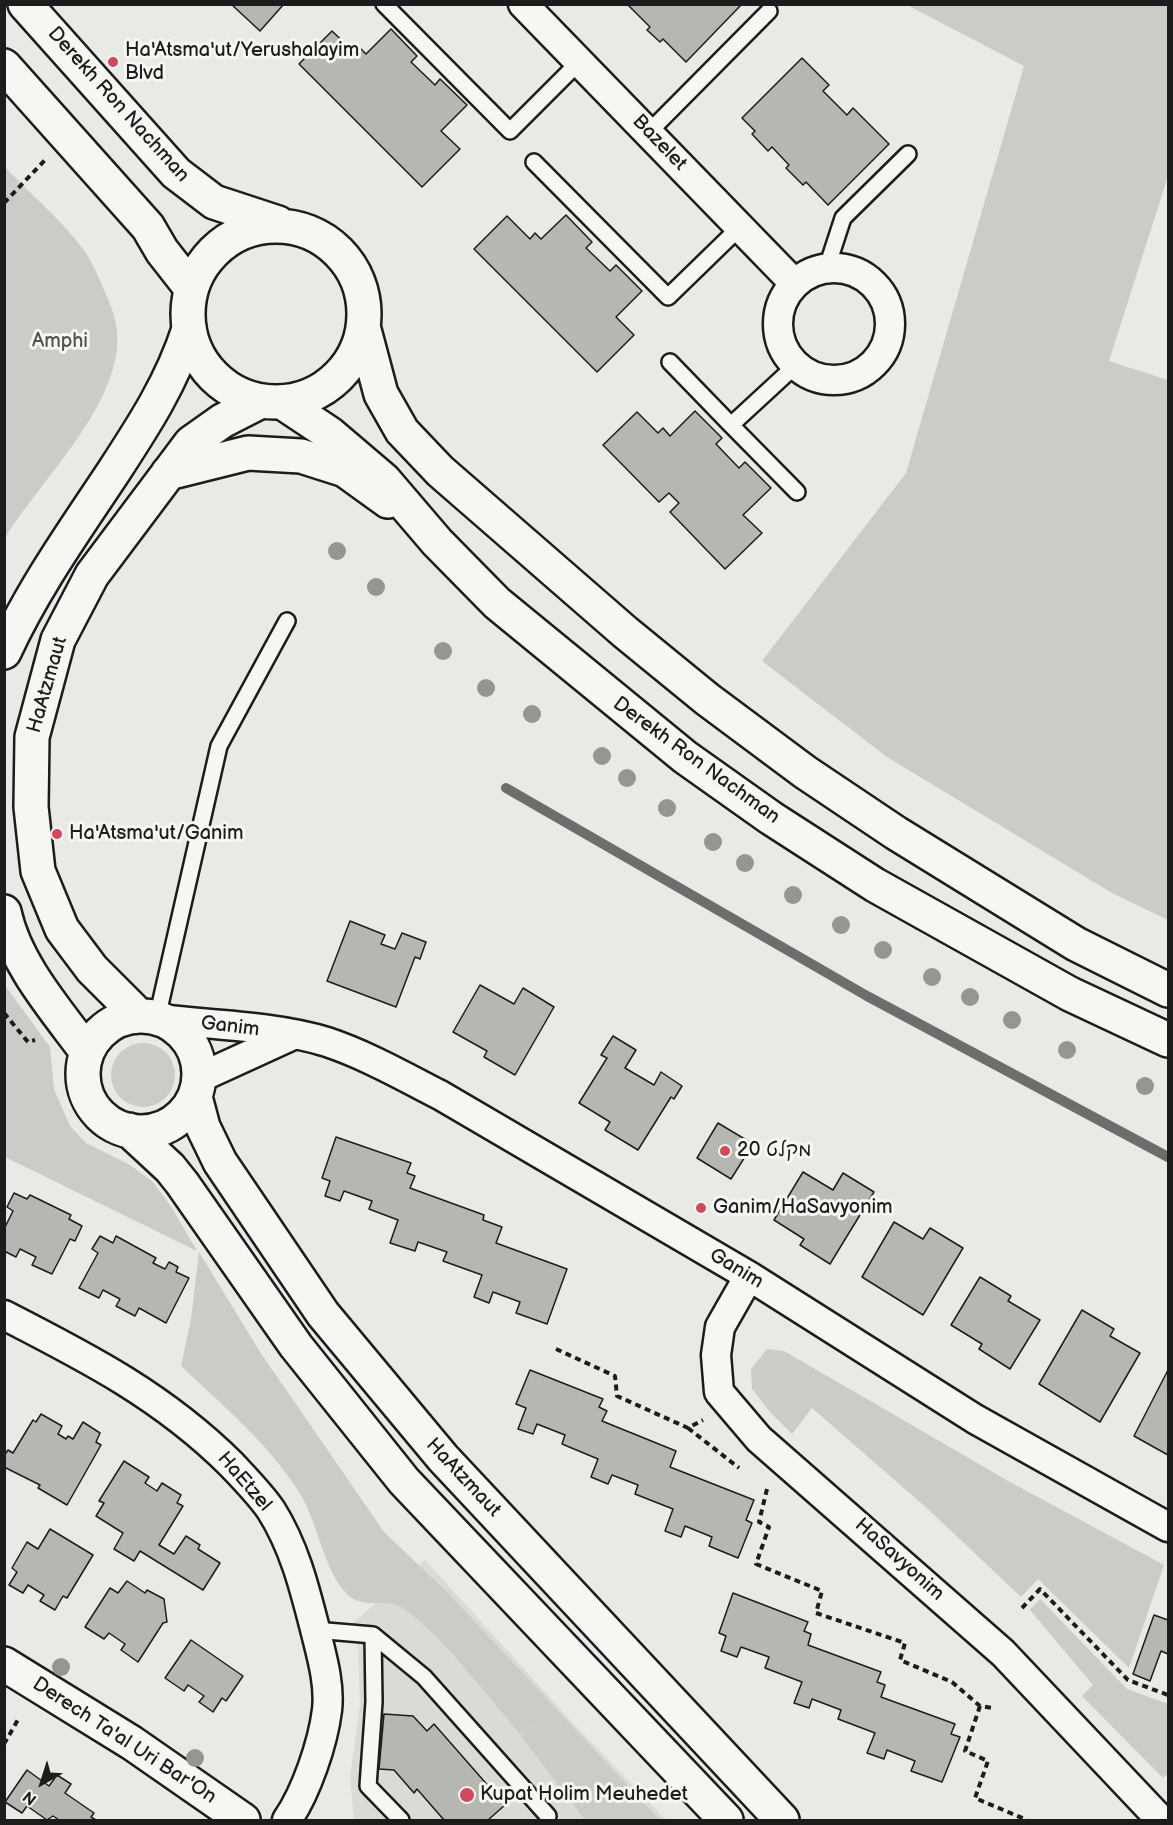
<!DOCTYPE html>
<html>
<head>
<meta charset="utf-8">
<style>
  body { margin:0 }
  #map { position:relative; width:1173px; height:1825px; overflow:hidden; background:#e9e9e5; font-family:"Balsamiq Sans",sans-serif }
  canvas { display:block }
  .frame { position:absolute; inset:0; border:6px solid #1c1c1c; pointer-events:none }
  .north { position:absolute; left:12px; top:1753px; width:60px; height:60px; -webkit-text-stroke:4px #f6f6f2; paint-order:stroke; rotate:219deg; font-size:16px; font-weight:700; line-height:24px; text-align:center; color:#1c1c1c }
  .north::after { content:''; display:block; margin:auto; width:21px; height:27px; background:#1c1c1c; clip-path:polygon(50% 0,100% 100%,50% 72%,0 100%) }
</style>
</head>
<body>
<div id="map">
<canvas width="1173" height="1825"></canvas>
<div class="frame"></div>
<div class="north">N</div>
</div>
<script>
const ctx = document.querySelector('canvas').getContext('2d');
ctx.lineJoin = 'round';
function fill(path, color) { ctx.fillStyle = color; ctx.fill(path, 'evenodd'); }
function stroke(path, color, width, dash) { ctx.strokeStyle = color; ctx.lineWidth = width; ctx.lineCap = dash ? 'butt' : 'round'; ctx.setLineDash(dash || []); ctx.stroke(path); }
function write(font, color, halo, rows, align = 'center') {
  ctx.font = font + ' "Balsamiq Sans","Playpen Sans Hebrew",sans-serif'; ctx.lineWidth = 6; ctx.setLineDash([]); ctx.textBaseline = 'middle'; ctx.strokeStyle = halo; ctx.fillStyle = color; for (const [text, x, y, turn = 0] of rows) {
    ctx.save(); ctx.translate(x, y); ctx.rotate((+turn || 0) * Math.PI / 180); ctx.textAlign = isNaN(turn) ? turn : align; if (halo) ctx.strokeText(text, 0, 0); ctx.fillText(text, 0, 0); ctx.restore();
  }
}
fill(new Path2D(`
  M425,1560L573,1723L666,1820H354L350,1778L360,1705L358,1649L353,1623Z`), '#dadad6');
fill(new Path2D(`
  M907,5H1168V176L1109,361L1168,380V920L1112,893L887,757L762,661L906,473L1024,66Z
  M4,166C30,194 60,218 83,249C92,261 98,276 104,290C108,299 113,310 115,320C133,394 41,478 5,538Z
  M4,984L50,1047L54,1089L70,1126L86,1143L130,1165L153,1182L172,1208L197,1251L5,1157Z
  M111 1075a32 32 0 1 1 64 0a32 32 0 1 1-64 0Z
  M199,1252L260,1352L384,1532L447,1592L660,1820H585L521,1736L541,1718L521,1735C485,1694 447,1640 403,1608C387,1597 364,1610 348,1595C323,1571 318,1521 299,1492C268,1443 223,1406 181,1366L191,1319Z
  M767,1349L784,1351L1010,1482L1164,1565L1129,1668L1038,1579L1021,1597L929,1510L812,1408L792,1434L770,1412L752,1389L751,1369Z
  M1040,1599L1127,1689L1168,1704V1773L1163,1778L1082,1696L1093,1685L1030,1610Z`), '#cbcbc7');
stroke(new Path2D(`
  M506,788L867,996L1168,1157`), '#6d6d6c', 10);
const building = new Path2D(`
  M231,4H284L260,31Z
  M627,4H742L686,62L663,39L660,42L647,30L650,27Z
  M391,29L417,56L411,62L435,85L440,79L467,105L441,131L460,149L422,187L299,64L332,31L355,53L360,48L366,54Z
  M802,58L829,85L823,91L847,115L853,108L889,144L828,205L806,182L803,185L786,168L789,165L772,147L768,151L752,134L755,131L742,118Z
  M566,215L592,242L586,248L610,271L616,265L642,291L616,317L634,335L597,372L474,249L507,216L530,239L535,233L541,239Z
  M695,411L722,438L716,444L739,468L745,462L771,488L743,515L762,533L725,569L670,512L679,503L669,493L659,502L603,445L637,412L658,433L663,428L670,436Z
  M350,921L385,935L381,944L395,949L402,933L426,942L420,959L415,957L396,1007L327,981Z
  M480,985L514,1004L523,988L554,1007L515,1075L484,1057L487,1051L453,1032Z
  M613,1036L636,1050L625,1068L654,1085L661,1072L682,1086L674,1099L671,1097L638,1150L605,1130L610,1122L579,1103L607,1058L601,1055Z
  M718,1123L753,1144L731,1179L697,1158Z
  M336,1137L411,1163L407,1173L415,1176L410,1188L484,1215L483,1220L502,1227L496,1243L567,1269L547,1324L516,1313L520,1302L493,1292L489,1303L474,1297L482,1275L443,1261L447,1252L418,1242L415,1251L390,1243L398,1220L369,1209L372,1201L344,1191L340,1201L325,1196L330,1181L322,1178Z
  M803,1172L833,1190L843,1173L874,1192L830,1264L800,1245L804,1239L774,1220Z
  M14,1193L27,1199L30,1195L71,1215L69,1219L82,1226L75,1241L70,1239L52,1274L32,1265L36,1257L20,1249L16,1257L4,1251V1229L13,1211L7,1207Z
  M894,1222L923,1239L930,1228L963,1248L923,1315L862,1277Z
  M100,1236L113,1243L116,1236L156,1258L153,1263L165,1269L169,1262L178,1267L176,1272L189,1278L166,1323L139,1308L135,1316L116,1306L120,1299L103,1290L99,1298L79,1288L98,1253L92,1249Z
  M980,1277L1011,1296L1008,1301L1040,1320L1010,1369L979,1349L982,1344L951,1325Z
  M1082,1310L1114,1329L1110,1336L1140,1353L1100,1422L1039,1384Z
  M530,1370L603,1399L599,1407L607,1411L602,1421L676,1451L670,1467L754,1500L746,1520L752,1523L738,1558L709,1546L712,1537L685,1526L681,1537L665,1531L673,1509L635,1494L638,1485L612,1475L608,1484L591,1477L598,1459L562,1444L565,1435L537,1424L533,1434L518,1429L526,1408L516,1404Z
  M1168,1370V1455L1134,1436Z
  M41,1414L62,1426L58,1434L66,1439L68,1436L73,1439L83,1422L100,1433L96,1442L101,1445L67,1505L38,1488L40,1485L4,1467V1456L8,1450L13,1453L33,1420L36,1422Z
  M124,1461L149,1477L145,1483L157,1491L162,1483L181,1495L177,1503L183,1506L159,1545L174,1554L186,1536L200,1545L198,1549L220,1563L203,1590L140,1551L134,1561L114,1549L123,1533L96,1516L104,1503L99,1501Z
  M50,1529L93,1555L67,1598L63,1596L55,1610L40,1601L44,1595L28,1585L23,1593L9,1585L17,1572L12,1568L27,1542L38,1549Z
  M127,1581L145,1593L147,1590L164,1599L167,1622L163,1623L138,1662L121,1650L125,1644L109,1633L104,1639L85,1627L110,1588L118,1593Z
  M733,1593L808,1622L804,1631L811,1634L808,1645L881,1672L877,1682L885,1685L881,1697L955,1724L951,1734L960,1737L942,1782L911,1771L915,1761L887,1750L884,1759L867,1753L875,1733L838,1719L841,1710L812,1699L809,1708L794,1703L802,1682L765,1668L769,1657L741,1647L737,1657L721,1651L726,1636L719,1633Z
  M1154,1615L1168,1620V1654L1161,1651L1150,1681L1133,1674Z
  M191,1640L243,1676L226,1701L222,1698L213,1712L199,1702L204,1696L188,1685L184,1691L165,1678Z
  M384,1714L413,1716L427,1731L434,1724L505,1805L488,1820H444L417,1789L414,1793L394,1770L379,1769Z
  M27,1770L49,1786L57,1775L71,1784L65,1793L94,1813L91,1817L96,1820H59L53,1816L47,1820L27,1806L22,1813L5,1802Z`);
fill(building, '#b6b6b3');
stroke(building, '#1c1c1c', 1.5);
const service = new Path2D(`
  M384,4L510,131L579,62
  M649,132L769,11
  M534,162L668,297L740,227
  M827,267L843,218L908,154
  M670,362L731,425L795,366
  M731,425L797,492
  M157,1018L219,746L287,621
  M315,1630L373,1635L424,1677L548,1816
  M373,1635L374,1702L368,1786L401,1820`);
const minor = new Path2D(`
  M523,4L794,283
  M778 324a56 56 0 1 1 112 0a56 56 0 1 1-112 0Z
  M167,1020C216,1025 280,1027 327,1042C366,1055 403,1076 440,1095L749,1276L975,1419L1168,1527
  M199,1078L293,1035
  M749,1276L720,1327L716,1355L719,1392L759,1439L1003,1653L1161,1820
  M4,1315C88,1358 164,1397 232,1465C245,1479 260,1494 271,1510C295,1548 305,1590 316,1633C322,1657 330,1685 327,1710C323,1743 306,1793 287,1820`);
const tertiary = new Path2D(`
  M168,473L248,453L301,456L345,470L388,501
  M4,652C34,587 75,530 114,471C144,425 172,382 189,329
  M4,912C15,964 56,1010 87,1052
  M138,1015L92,969L62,929L38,871L31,807L32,737L58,640L92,575L191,443L222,421L261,401
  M83 1074a58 58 0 1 1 116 0a58 58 0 1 1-116 0Z
  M195,1097L203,1127L220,1162L323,1314L443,1458L782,1820
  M129,1130L170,1168L182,1183L296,1346L404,1481L726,1820
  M4,1664L132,1743L243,1820`);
const secondary = new Path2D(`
  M25,4L176,173L214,202L278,223
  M4,66L148,227L162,251L191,288
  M188 314a88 88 0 1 1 176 0a88 88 0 1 1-176 0Z
  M364,330L381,394L402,431L440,471L625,632L707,699L805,772L896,833L1076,944L1168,990
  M282,402L330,434L384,480L437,542L497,603L685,757L771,818L875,885L1070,994L1168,1040`);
stroke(service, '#1c1c1c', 20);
stroke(minor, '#1c1c1c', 33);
stroke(tertiary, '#1c1c1c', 38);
stroke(secondary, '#1c1c1c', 38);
stroke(new Path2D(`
  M4,203L45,160
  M4,1013L28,1042L35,1040
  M556,1349L615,1376L617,1396L688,1428L703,1420
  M688,1428L739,1468
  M767,1489L759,1522L769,1527L756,1564L822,1591L816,1613L905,1643L900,1660L952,1682L980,1706L993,1708
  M1022,1608L1040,1589L1128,1680L1168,1695
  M980,1706L965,1751L988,1761L975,1798L1027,1820
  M4,1744L19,1718
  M4,1762V1764`), '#1c1c1c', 4, [6, 4.5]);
stroke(service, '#f6f6f2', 15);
stroke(minor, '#f6f6f2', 28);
stroke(tertiary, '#f6f6f2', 33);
stroke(secondary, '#f6f6f2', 33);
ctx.fillStyle = '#959592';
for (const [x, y] of [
  [337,551],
  [376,587],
  [443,651],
  [486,688],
  [532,714],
  [602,756],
  [627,778],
  [667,808],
  [713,842],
  [745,863],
  [793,895],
  [841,925],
  [883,950],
  [932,977],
  [970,997],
  [1012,1020],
  [1067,1050],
  [1145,1086],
  [61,1667],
  [195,1758]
]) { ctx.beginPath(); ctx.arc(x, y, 9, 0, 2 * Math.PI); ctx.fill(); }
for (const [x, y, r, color] of [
  [113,62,6,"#d1495b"],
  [57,834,6,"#d1495b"],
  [725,1151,6,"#d1495b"],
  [701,1208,6,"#d1495b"],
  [467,1795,8,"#d1495b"]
]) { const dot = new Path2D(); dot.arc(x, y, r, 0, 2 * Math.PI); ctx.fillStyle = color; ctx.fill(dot); stroke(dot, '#f6f6f2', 2); }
write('20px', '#1c1c1c', '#f6f6f2', [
  ["Ha'Atsma'ut/Yerushalayim",125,51],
  ["Blvd",125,74],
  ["Ha'Atsma'ut/Ganim",69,834],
  ["מקלט 20",737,1151],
  ["Ganim/HaSavyonim",713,1208],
  ["Kupat Holim Meuhedet",480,1795]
], 'left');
write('20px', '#1c1c1c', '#f6f6f2', [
  ["Derekh Ron Nachman",118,105,48],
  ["Bazelet",659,143,46],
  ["HaAtzmaut",48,685,-74],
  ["Derekh Ron Nachman",696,761,36],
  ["Ganim",230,1027,7],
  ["Ganim",736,1269,31],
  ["HaAtzmaut",463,1478,47],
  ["HaEtzel",244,1482,49],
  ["HaSavyonim",899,1560,42],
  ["Derech Ta'al Uri Bar'On",124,1741,33]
]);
write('20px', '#51514f', '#f6f6f2', [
  ["Amphi",60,342]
]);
</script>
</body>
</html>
